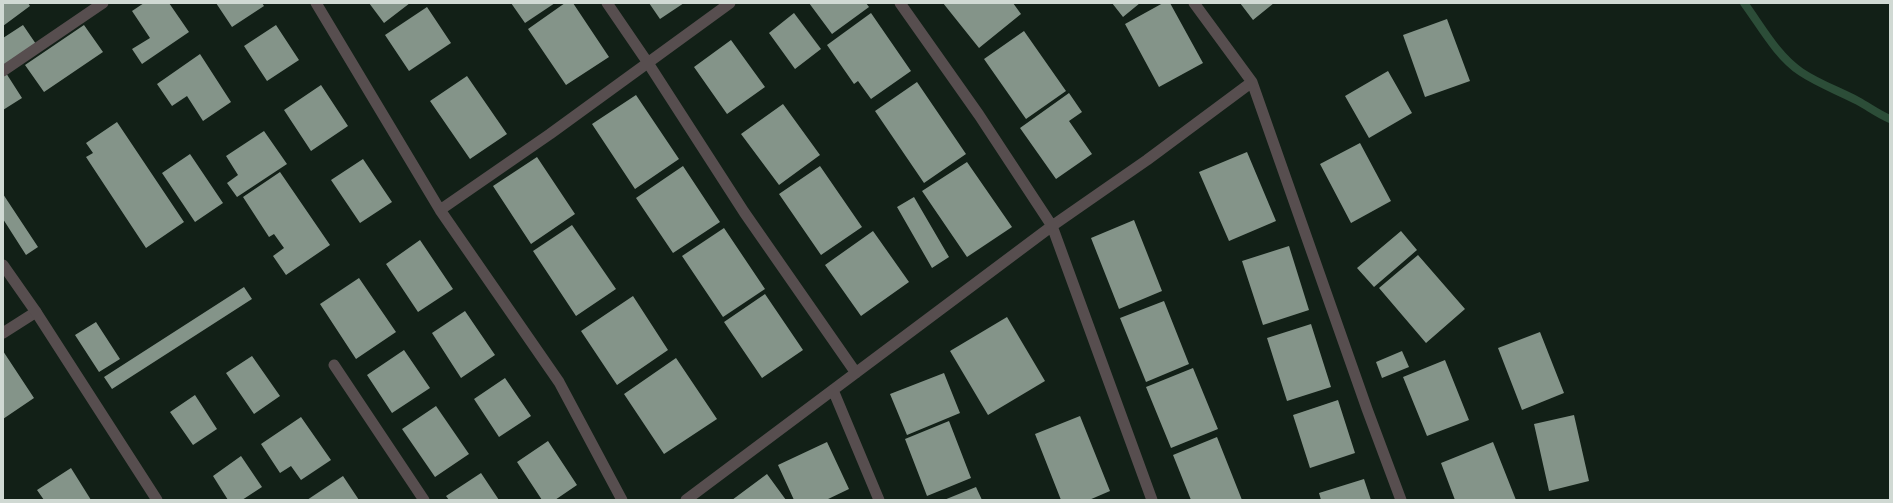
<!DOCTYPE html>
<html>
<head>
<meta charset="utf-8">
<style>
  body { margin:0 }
  #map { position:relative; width:1893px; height:503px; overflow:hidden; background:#122017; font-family:"Roboto Condensed",sans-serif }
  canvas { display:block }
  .frame { position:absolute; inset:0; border:4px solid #d0d9d3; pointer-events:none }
</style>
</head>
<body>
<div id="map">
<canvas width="1893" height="503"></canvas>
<div class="frame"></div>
</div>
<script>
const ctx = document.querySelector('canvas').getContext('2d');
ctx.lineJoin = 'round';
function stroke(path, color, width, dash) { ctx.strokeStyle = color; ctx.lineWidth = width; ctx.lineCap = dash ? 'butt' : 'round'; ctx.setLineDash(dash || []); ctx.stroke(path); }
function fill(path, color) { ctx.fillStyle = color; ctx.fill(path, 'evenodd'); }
stroke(new Path2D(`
  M1744,3C1761,26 1777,56 1801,72C1819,84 1839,91 1858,101C1869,107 1878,114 1890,119`), '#2c4d38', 8);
fill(new Path2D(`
  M3,3H28L30,6L3,26Z
  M144,3H169L189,32L142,64L132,49L150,38L132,11Z
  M216,3H262L264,6L232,27Z
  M369,3H410L384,23Z
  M511,3H555L525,23Z
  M565,3H573L609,57L566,85L528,29Z
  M649,3H684L660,19Z
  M809,3H866L869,7L832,34Z
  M943,3H1013L1021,14L979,48Z
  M1112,3H1140L1123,17Z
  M1163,3H1170L1203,63L1159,87L1125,24Z
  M1240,3H1274L1253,20Z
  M427,7L451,43L409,71L385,35Z
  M794,13L821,49L795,69L769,33Z
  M871,13L911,71L871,99L858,81L854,84L827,45Z
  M1447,19L1470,81L1425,97L1403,35Z
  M23,25L36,44L3,67V38Z
  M84,25L103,52L44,92L25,65Z
  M276,25L299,60L267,81L244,46Z
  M1024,31L1066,91L1026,119L984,59Z
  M731,40L765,87L727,114L694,67Z
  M200,54L231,102L203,121L187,96L172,106L157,84Z
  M1388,71L1412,113L1369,138L1345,96Z
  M6,73L22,98L3,110V75Z
  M467,76L507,134L470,159L430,101Z
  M917,82L966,154L924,183L875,111Z
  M321,85L348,126L311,151L284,110Z
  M1069,93L1082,112L1069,121L1092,154L1056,179L1020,128Z
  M636,95L679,159L635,189L592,124Z
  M783,104L820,155L779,185L741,134Z
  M117,122L184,222L146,248L86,157L93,153L86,143Z
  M264,131L287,164L237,197L227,183L238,175L226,156Z
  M1360,143L1391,201L1351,223L1320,164Z
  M1247,152L1276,221L1229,241L1199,172Z
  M190,154L223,203L195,222L162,173Z
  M537,157L575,214L531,244L493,186Z
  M363,159L392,202L360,223L331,180Z
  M967,162L1012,227L967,257L922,191Z
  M683,166L720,222L673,253L636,198Z
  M820,166L862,227L821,255L779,194Z
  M280,172L330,245L286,275L273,256L284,248L274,234L269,237L243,197Z
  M3,194L38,247L26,255L3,219Z
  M914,197L949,257L932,268L897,207Z
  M1134,220L1162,291L1119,309L1091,238Z
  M572,225L616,289L576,316L533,251Z
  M724,228L765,289L723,317L682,256Z
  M873,231L909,282L861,316L825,265Z
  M1401,231L1417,250L1374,287L1357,268Z
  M420,240L453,289L418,312L386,264Z
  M1289,246L1309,310L1263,325L1242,261Z
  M1418,255L1465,309L1426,343L1379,288Z
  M359,278L396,332L356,359L320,304Z
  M244,287L252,299L112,389L104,377Z
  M765,294L803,350L762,378L724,322Z
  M633,296L668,350L617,385L581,331Z
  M1164,301L1189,364L1146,382L1120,318Z
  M465,311L495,355L461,378L432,333Z
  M1007,317L1045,381L988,415L950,351Z
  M96,322L120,359L99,372L75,335Z
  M1311,324L1331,387L1287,401L1267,338Z
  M1540,332L1564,393L1522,410L1498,348Z
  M404,350L430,388L392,413L367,375Z
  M3,351L34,398L3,419Z
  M1402,351L1409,367L1382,378L1376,362Z
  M252,356L280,396L254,414L226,373Z
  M676,358L717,419L664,454L624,394Z
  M1445,360L1469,420L1427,436L1403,377Z
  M1193,368L1218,429L1171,448L1146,387Z
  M944,373L960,413L907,435L890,394Z
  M505,378L531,416L499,437L474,399Z
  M195,395L217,429L193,445L170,412Z
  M1338,400L1355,453L1310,468L1293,415Z
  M436,406L469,454L435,477L402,429Z
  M1574,415L1589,481L1549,491L1534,424Z
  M1080,416L1110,491L1089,500H1061L1035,434Z
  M301,417L331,460L301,480L291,466L280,473L261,444Z
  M949,421L971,478L927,496L905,439Z
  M1217,437L1242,500H1191L1173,455Z
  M548,441L577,485L555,500H542L517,462Z
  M827,442L849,489L826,500H794L778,465Z
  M1493,442L1516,500H1455L1441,463Z
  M241,456L262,487L242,500H228L213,476Z
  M71,468L91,500H44L37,490Z
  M481,473L499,500H449L446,496Z
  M767,474L786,500H732Z
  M343,476L359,500H307Z
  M1364,479L1371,500H1321L1319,493Z
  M976,487L982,500H944Z`), '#849489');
stroke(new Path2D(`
  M316,3L440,210L559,382L622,500
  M607,3L648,63L744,212L856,373
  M900,3L979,115L1052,226L1152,500
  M1194,3L1252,82L1367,409L1401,500
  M3,71L103,3
  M440,210L550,134L730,3
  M3,333L36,312
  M334,365L424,500
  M833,390L879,500
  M686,500L1052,226L1147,160L1252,82`), '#574e4f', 11);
stroke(new Path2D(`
  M3,265L36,312L157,500`), '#574e4f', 11);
</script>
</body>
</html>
